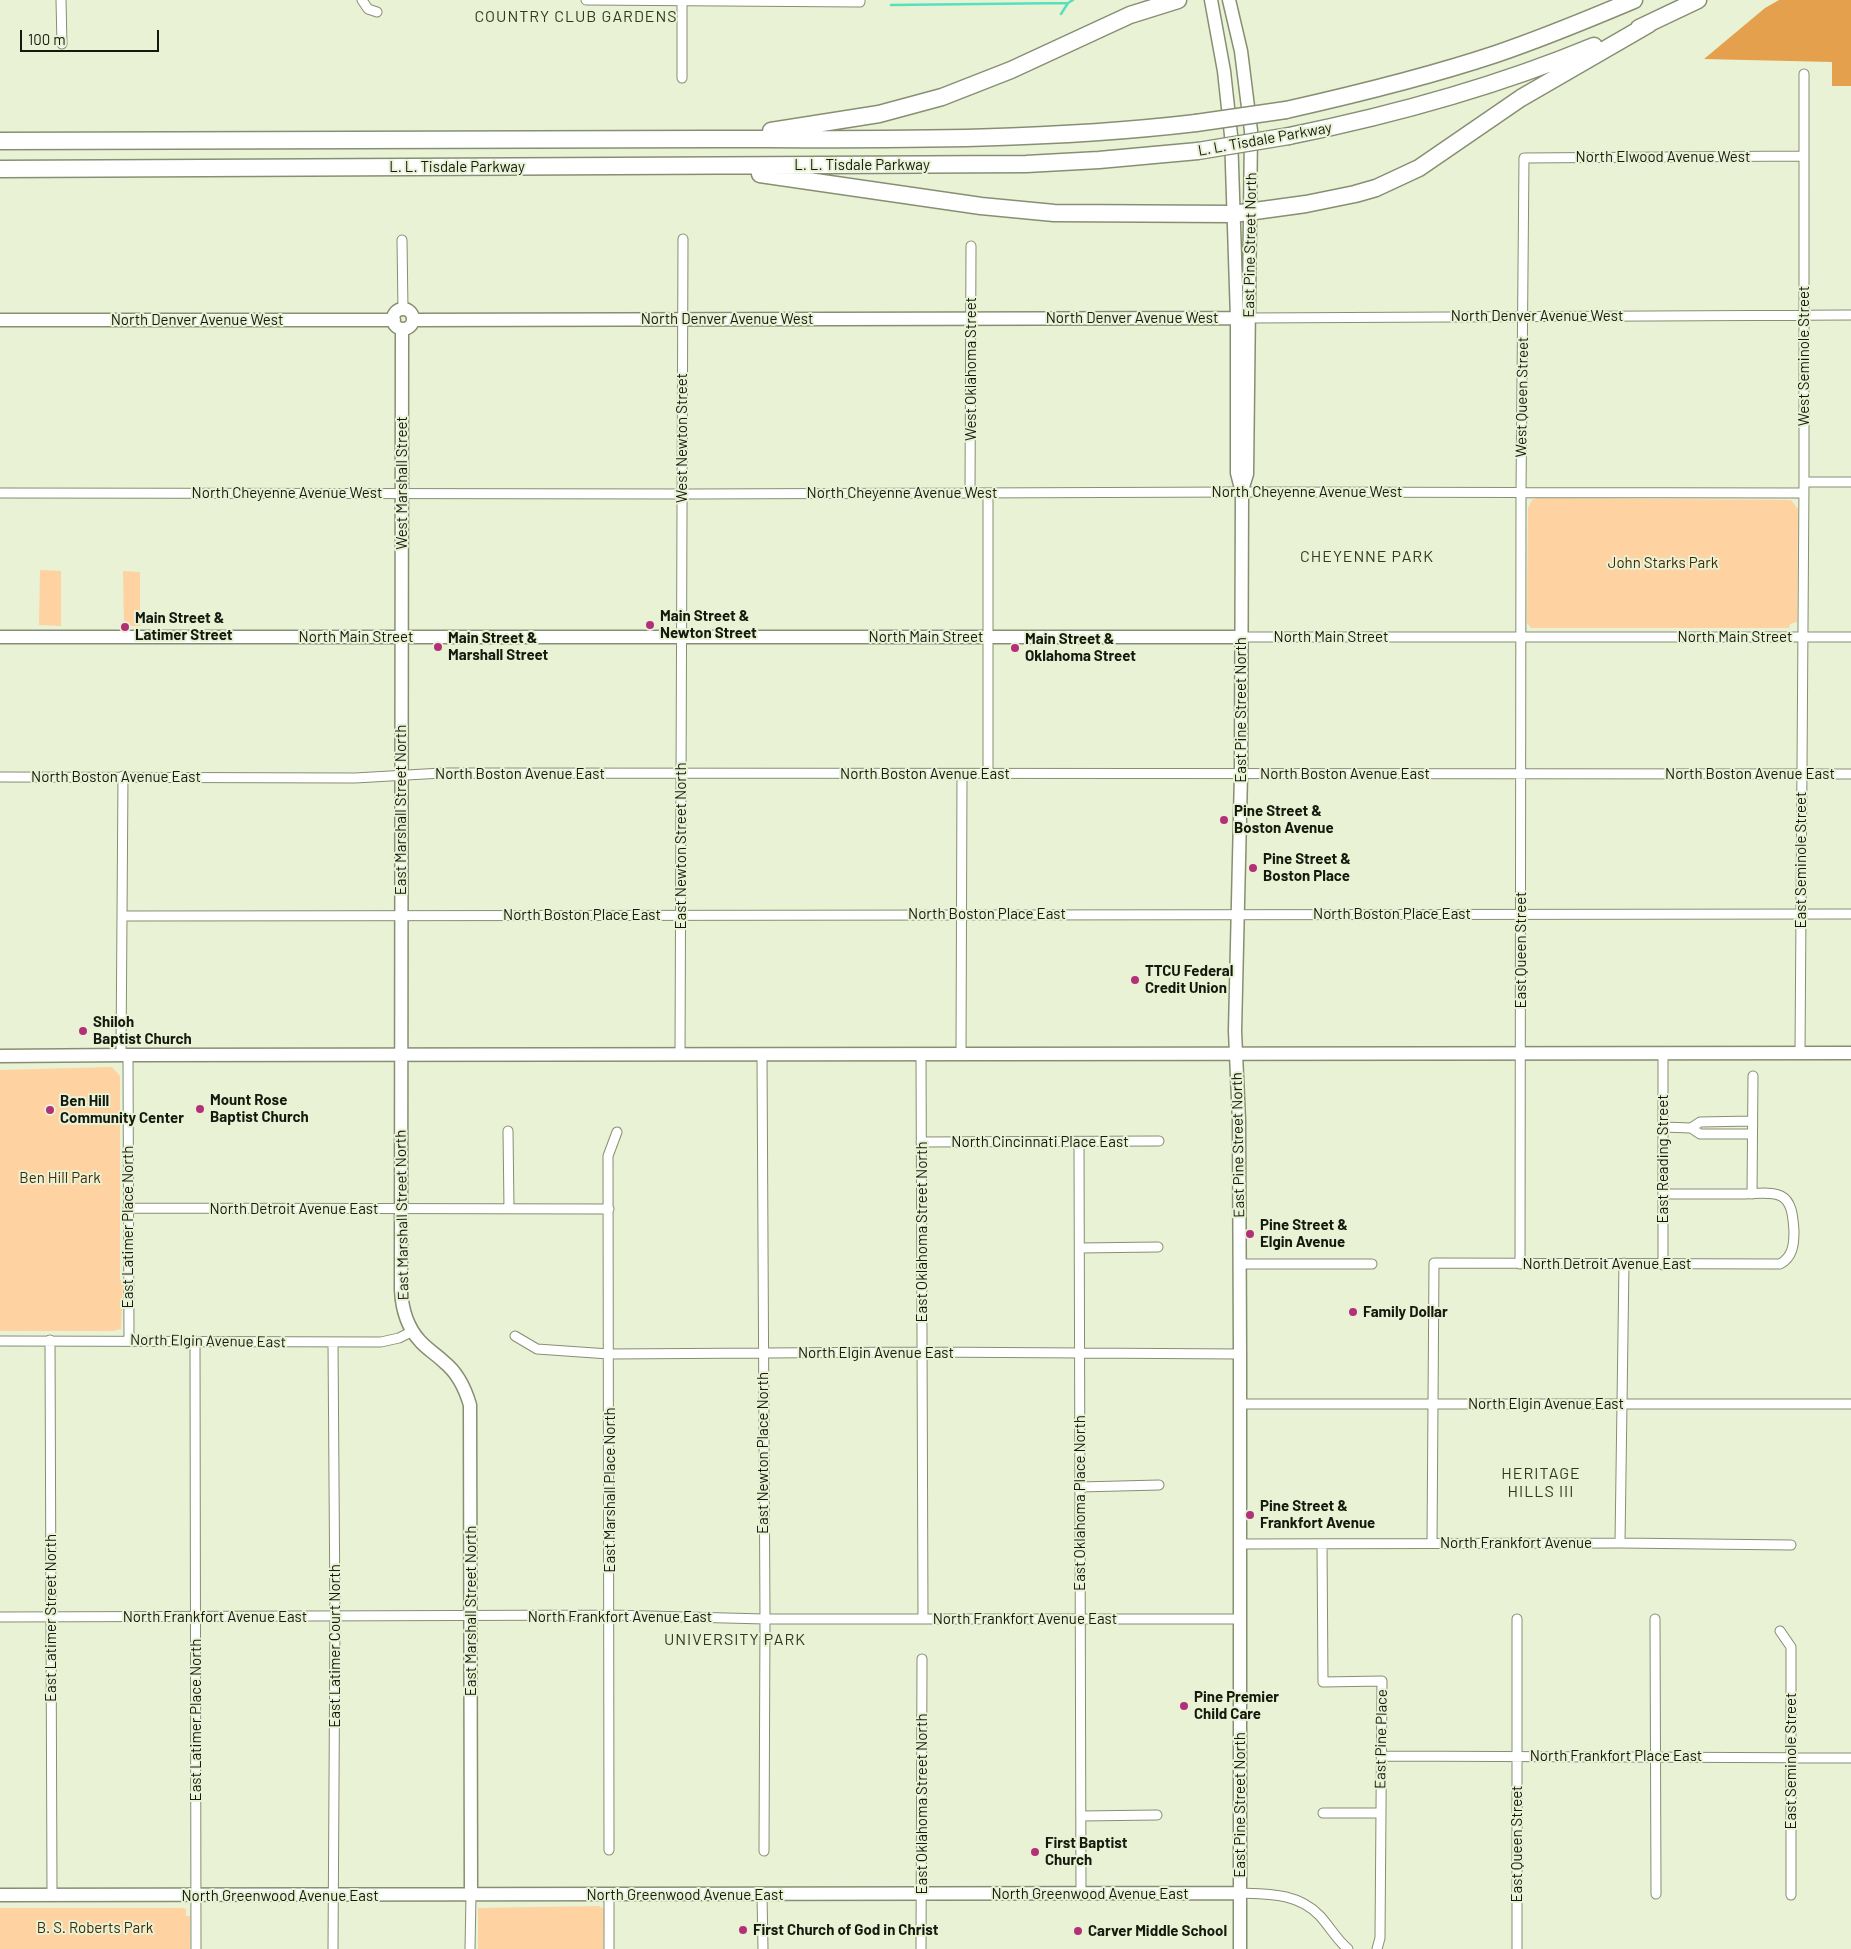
<!DOCTYPE html>
<html>
<head>
<meta charset="utf-8">
<style>
  body { margin:0 }
  #map { position:relative; width:1851px; height:1949px; overflow:hidden; background:#e9f2d4; font-family:Barlow,sans-serif }
  canvas { display:block }
  .scale { position:absolute; left:20px; top:30px; width:139px; height:22px; box-sizing:border-box; border:2px solid #15190e; border-top:0; padding-left:6px; font-size:15px; line-height:18px; white-space:nowrap; color:#15190e; -webkit-text-stroke:4px #e9f2d4; paint-order:stroke }
</style>
</head>
<body>
<div id="map">
<canvas width="1851" height="1949"></canvas>
<div class="scale">100 m</div>
</div>
<script>
const ctx = document.querySelector('canvas').getContext('2d');
ctx.lineJoin = 'round';
function fill(path, color) { ctx.fillStyle = color; ctx.fill(path, 'evenodd'); }
function stroke(path, color, width, dash) { ctx.strokeStyle = color; ctx.lineWidth = width; ctx.lineCap = dash ? 'butt' : 'round'; ctx.setLineDash(dash || []); ctx.stroke(path); }
function write(font, color, halo, rows, align = 'center') {
  ctx.font = font + ' Barlow,sans-serif'; ctx.lineWidth = 4; ctx.setLineDash([]); ctx.textBaseline = 'middle'; ctx.strokeStyle = halo; ctx.fillStyle = color; for (const [text, x, y, turn = 0] of rows) {
    ctx.save(); ctx.translate(x, y); ctx.rotate((+turn || 0) * Math.PI / 180); ctx.textAlign = isNaN(turn) ? turn : align; if (halo) ctx.strokeText(text, 0, 0); ctx.fillText(text, 0, 0); ctx.restore();
  }
}
fill(new Path2D(`
  M1537,498L1791,500L1798,509L1797,622L1790,624L1789,628H1531L1527,623L1528,508L1532,500Z
  M40,570L61,571V626L39,625Z
  M123,571L140,572V626H124Z
  M112,1067L120,1076V1280L123,1281L121,1329L113,1331H0V1070Z
  M599,1906L604,1909L603,1949H478V1908Z
  M0,1908H182L186,1909V1916H190V1949H0Z`), '#fed2a1');
fill(new Path2D(`
  M1779,0H1851V86H1832V62L1704,59L1765,8Z`), '#e4a04c');
stroke(new Path2D(`
  M891,5L1068,3L1073,0
  M1061,14L1068,3`), '#58e0be', 2.5);
const street = new Path2D(`
  M61,0L62,44
  M362,0L368,9L377,12
  M586,0L860,2V0
  M682,1V78
  M402,240L403,310
  M1249,318L1851,315
  M1804,482H1851
  M0,493L693,494L1242,492L1804,493
  M970,493L971,246
  M988,493V773
  M1241,637H1851
  M0,777L355,778L442,773L1851,774
  M122,916L1851,914
  M1800,1053L1804,482V74
  M961,1054L962,774
  M1663,1054V1265
  M121,1055L123,776
  M128,1055L129,1340
  M680,1055L683,239
  M762,1055L765,1619L764,1851
  M921,1055L923,1619
  M1663,1127L1691,1128L1700,1122L1752,1121
  M1691,1128L1700,1134H1752
  M508,1131L509,1209
  M921,1142L1159,1141
  M1079,1142L1081,1894
  M1752,1194L1753,1076
  M128,1208L609,1209
  M1080,1248L1158,1247
  M1239,1264H1372
  M1520,1264L1521,492L1524,158L1803,156
  M515,1336L537,1349L609,1354L922,1352L1240,1354
  M50,1340L52,1895
  M0,1341L381,1342L399,1338L413,1331
  M195,1341L196,1949
  M1240,1404H1851
  M1080,1487L1159,1485
  M1432,1543L1434,1263L1780,1264C1793,1257 1794,1244 1794,1231C1793,1220 1793,1202 1781,1196C1771,1191 1754,1194 1743,1194C1716,1194 1690,1194 1663,1194
  M1620,1543L1624,1263
  M1240,1544L1620,1543L1791,1545
  M1322,1544L1323,1682L1382,1681L1380,1938L1377,1949
  M0,1617L610,1615L765,1619H1240
  M1655,1619L1656,1894
  M1780,1631L1791,1647V1895
  M1381,1756L1851,1758
  M1323,1813H1381
  M1081,1816L1157,1815
  M609,1850L608,1156L617,1132
  M1240,1893C1269,1894 1298,1893 1320,1916C1330,1927 1337,1940 1348,1949
  M609,1895V1949
  M762,1895L763,1949
  M333,1949L335,1617L333,1342
  M470,1949L471,1895
  M921,1949L922,1659
  M1517,1949V1619`);
const secondary = new Path2D(`
  M1211,0L1224,71L1231,135L1237,318V473L1242,492L1241,774L1235,1031L1239,1121L1240,1354V1949
  M1229,0L1241,51L1251,131L1247,474L1242,490
  M393 319a10 10 0 1 1 20 0a10 10 0 1 1-20 0Z
  M0,320H394
  M413,320L1249,318
  M402,329L401,1290C402,1309 407,1327 420,1341C427,1349 437,1355 444,1362C458,1373 465,1388 470,1405L471,1895
  M0,637H1241
  M0,1056L128,1055L1851,1053
  M0,1895L1240,1893`);
const highway = new Path2D(`
  M1639,28L1698,0
  M1286,110C1357,94 1427,77 1496,54C1543,38 1589,19 1634,0
  M771,131L879,114L942,97L1011,70L1130,15L1178,0
  M1289,136C1393,115 1495,87 1594,46
  M0,141C236,140 473,140 709,139C872,139 1035,142 1196,123
  M0,169L1026,164L1099,160L1198,151
  M760,174L981,206L1054,213L1233,214L1306,204L1355,194L1376,188L1419,168L1521,98L1649,24`);
stroke(street, '#878f73', 11);
stroke(secondary, '#878f73', 15);
stroke(highway, '#878f73', 19);
stroke(street, '#fff', 9);
stroke(secondary, '#fff', 12);
stroke(highway, '#fff', 16);
const highwayBridge = new Path2D(`
  M1196,123L1286,110
  M1198,151L1289,136`);
stroke(highwayBridge, '#878f73', 19, []);
stroke(highwayBridge, '#fff', 16);
for (const [x, y, r, color] of [
  [650,625,5,"#b33078"],
  [125,627,5,"#b33078"],
  [438,647,5,"#b33078"],
  [1015,648,5,"#b33078"],
  [1224,820,5,"#b33078"],
  [1253,868,5,"#b33078"],
  [1135,980,5,"#b33078"],
  [83,1031,5,"#b33078"],
  [200,1109,5,"#b33078"],
  [50,1110,5,"#b33078"],
  [1250,1234,5,"#b33078"],
  [1353,1312,5,"#b33078"],
  [1250,1515,5,"#b33078"],
  [1184,1706,5,"#b33078"],
  [1035,1852,5,"#b33078"],
  [743,1930,5,"#b33078"],
  [1078,1931,5,"#b33078"]
]) { const dot = new Path2D(); dot.arc(x, y, r, 0, 2 * Math.PI); ctx.fillStyle = color; ctx.fill(dot); stroke(dot, '#e9f2d4', 2); }
write('15px', '#15190e', '#e9f2d4', [
  ["L. L. Tisdale Parkway",1265,139,-10],
  ["North Elwood Avenue West",1663,157],
  ["L. L. Tisdale Parkway",862,165],
  ["L. L. Tisdale Parkway",457,167],
  ["East Pine Street North",1250,245,-89],
  ["North Denver Avenue West",1537,316],
  ["North Denver Avenue West",1132,318],
  ["North Denver Avenue West",727,319],
  ["North Denver Avenue West",197,320],
  ["West Seminole Street",1804,356,-90],
  ["West Oklahoma Street",971,369,-90],
  ["West Queen Street",1522,397,-89],
  ["West Newton Street",682,438,-90],
  ["West Marshall Street",402,483,-90],
  ["North Cheyenne Avenue West",1307,492],
  ["North Cheyenne Avenue West",287,493],
  ["North Cheyenne Avenue West",902,493],
  ["North Main Street",356,637],
  ["North Main Street",926,637],
  ["North Main Street",1331,637],
  ["North Main Street",1735,637],
  ["East Pine Street North",1241,710,-90],
  ["North Boston Avenue East",520,774],
  ["North Boston Avenue East",925,774],
  ["North Boston Avenue East",1345,774],
  ["North Boston Avenue East",1750,774],
  ["North Boston Avenue East",116,777],
  ["East Marshall Street North",401,810,-90],
  ["East Newton Street North",681,846,-90],
  ["East Seminole Street",1801,860,-90],
  ["North Boston Place East",987,914],
  ["North Boston Place East",1392,914],
  ["North Boston Place East",582,915],
  ["East Queen Street",1521,950,-90],
  ["North Cincinnati Place East",1040,1142],
  ["East Pine Street North",1238,1145,-91],
  ["East Reading Street",1663,1159,-90],
  ["North Detroit Avenue East",294,1209],
  ["East Marshall Street North",402,1215,-91],
  ["East Latimer Place North",128,1227,-90],
  ["East Oklahoma Street North",922,1232,-90],
  ["North Detroit Avenue East",1607,1264],
  ["North Elgin Avenue East",208,1341,1],
  ["North Elgin Avenue East",876,1353],
  ["North Elgin Avenue East",1546,1404],
  ["East Newton Place North",763,1453,-90],
  ["East Marshall Place North",610,1490,-90],
  ["East Oklahoma Place North",1080,1503,-90],
  ["North Frankfort Avenue",1516,1543],
  ["East Marshall Street North",471,1611,-90],
  ["North Frankfort Avenue East",215,1617],
  ["North Frankfort Avenue East",620,1617],
  ["East Latimer Street North",51,1618,-90],
  ["North Frankfort Avenue East",1025,1619],
  ["East Latimer Court North",335,1646,-90],
  ["East Latimer Place North",196,1720,-90],
  ["East Pine Place",1381,1739,-89],
  ["North Frankfort Place East",1616,1756],
  ["East Seminole Street",1791,1761,-90],
  ["East Oklahoma Street North",922,1804,-90],
  ["East Pine Street North",1240,1805,-90],
  ["East Queen Street",1517,1844,-90],
  ["North Greenwood Avenue East",1090,1894],
  ["North Greenwood Avenue East",685,1895],
  ["North Greenwood Avenue East",280,1896]
]);
write('15px', '#432803', '#e9f2d4', [
  ["John Starks Park",1663,563],
  ["Ben Hill Park",60,1178],
  ["B. S. Roberts Park",95,1928]
]);
write('bold 15px', '#15190e', '#e9f2d4', [
  ["Main Street &",660,616],
  ["Newton Street",660,633],
  ["Main Street &",135,618],
  ["Latimer Street",135,635],
  ["Main Street &",448,638],
  ["Marshall Street",448,655],
  ["Main Street &",1025,639],
  ["Oklahoma Street",1025,656],
  ["Pine Street &",1234,811],
  ["Boston Avenue",1234,828],
  ["Pine Street &",1263,859],
  ["Boston Place",1263,876],
  ["TTCU Federal",1145,971],
  ["Credit Union",1145,988],
  ["Shiloh",93,1022],
  ["Baptist Church",93,1039],
  ["Mount Rose",210,1100],
  ["Baptist Church",210,1117],
  ["Ben Hill",60,1101],
  ["Community Center",60,1118],
  ["Pine Street &",1260,1225],
  ["Elgin Avenue",1260,1242],
  ["Family Dollar",1363,1312],
  ["Pine Street &",1260,1506],
  ["Frankfort Avenue",1260,1523],
  ["Pine Premier",1194,1697],
  ["Child Care",1194,1714],
  ["First Baptist",1045,1843],
  ["Church",1045,1860],
  ["First Church of God in Christ",753,1930],
  ["Carver Middle School",1088,1931]
], 'left');
ctx.letterSpacing = '1px';
write('16px', '#323921', '#e9f2d4', [
  ["COUNTRY CLUB GARDENS",576,17],
  ["CHEYENNE PARK",1367,557],
  ["HERITAGE",1541,1474],
  ["HILLS III",1541,1492],
  ["UNIVERSITY PARK",735,1640]
]);
ctx.letterSpacing = '0px';
</script>
</body>
</html>
